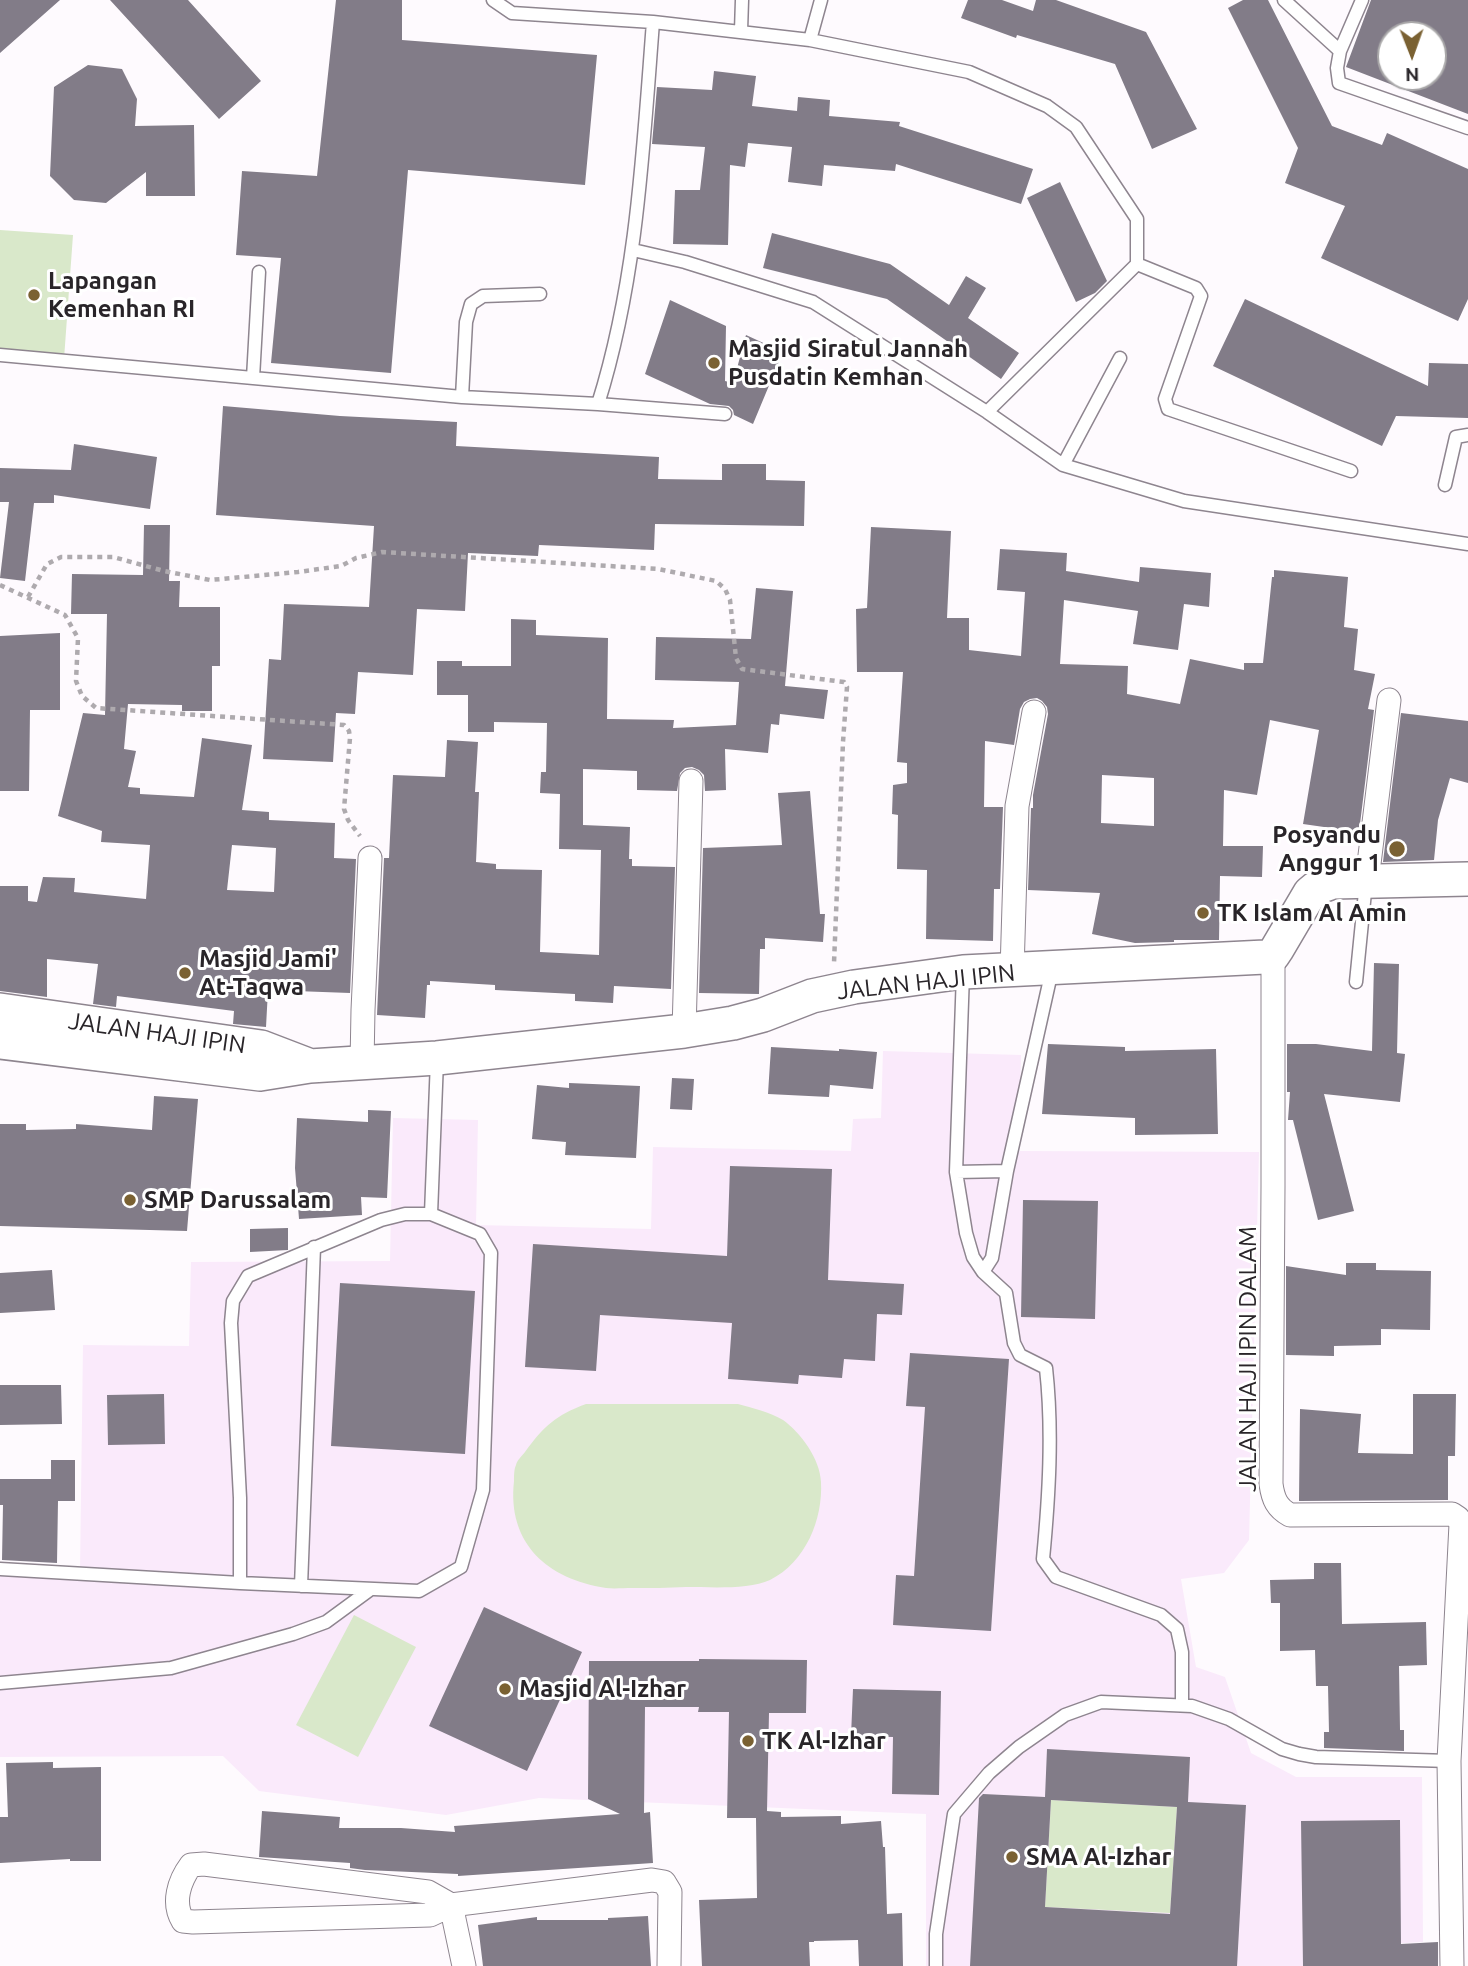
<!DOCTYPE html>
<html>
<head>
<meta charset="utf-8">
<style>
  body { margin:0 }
  #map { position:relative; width:1468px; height:1966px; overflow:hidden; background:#fefafe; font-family:Ubuntu,sans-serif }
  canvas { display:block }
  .north { position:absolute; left:1377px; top:21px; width:70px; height:70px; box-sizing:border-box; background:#fff; border:2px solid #a9a8a9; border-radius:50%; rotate:179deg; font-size:19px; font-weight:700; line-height:28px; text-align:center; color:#292529 }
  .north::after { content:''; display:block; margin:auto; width:24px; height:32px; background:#7a6132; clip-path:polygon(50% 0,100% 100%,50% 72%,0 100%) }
</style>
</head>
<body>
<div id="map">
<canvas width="1468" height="1966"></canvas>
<div class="north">N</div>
</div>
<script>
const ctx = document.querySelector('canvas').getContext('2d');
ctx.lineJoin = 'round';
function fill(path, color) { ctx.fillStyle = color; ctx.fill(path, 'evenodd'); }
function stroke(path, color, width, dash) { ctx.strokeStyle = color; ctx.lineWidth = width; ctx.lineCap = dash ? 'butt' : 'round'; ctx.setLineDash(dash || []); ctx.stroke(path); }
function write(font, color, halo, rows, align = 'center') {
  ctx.font = font + ' Ubuntu,sans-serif'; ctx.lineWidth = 6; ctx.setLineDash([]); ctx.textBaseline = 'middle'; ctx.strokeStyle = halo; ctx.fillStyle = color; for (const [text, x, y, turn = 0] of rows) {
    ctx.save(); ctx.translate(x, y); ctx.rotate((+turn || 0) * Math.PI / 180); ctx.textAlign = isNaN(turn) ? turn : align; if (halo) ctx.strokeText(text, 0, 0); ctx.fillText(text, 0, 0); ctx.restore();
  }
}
fill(new Path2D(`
  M883,1051L1021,1055L1019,1151L1259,1152L1249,1540L1224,1573L1181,1579L1196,1667L1225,1677L1251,1753L1296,1777H1422L1423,1942L1389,1944V1966H926V1814L539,1798L446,1815L259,1791L223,1756L0,1757V1572L80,1571L83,1345L189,1346L191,1262L390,1261L393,1118L478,1120L476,1225L651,1229L653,1147L851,1151L853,1119L881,1118Z`), '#faeafb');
fill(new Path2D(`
  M0,230L73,235L64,359L0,355Z
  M586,1404H738C752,1408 770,1412 783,1420C801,1433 820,1459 821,1482C823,1519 806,1562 770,1580C749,1590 709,1587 686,1587C668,1588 650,1588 632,1588C624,1588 614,1589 606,1588C547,1579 507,1543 514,1481C514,1476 514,1469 516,1465C517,1460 522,1456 525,1452C544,1426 556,1415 586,1404Z
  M354,1615L416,1647L358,1757L296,1725Z
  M1051,1800L1177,1807L1170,1913L1045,1907Z`), '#d9e8ca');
fill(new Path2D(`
  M0,0H60L0,53Z
  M110,0H188L261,81L219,119Z
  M336,0H402V40L597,55L585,185L408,170L391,373L271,363L281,258L236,255L242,171L317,176Z
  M968,0H1002L1033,11L1036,0H1056L1146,32L1197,129L1152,149L1115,64L1017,35L1016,38L961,18Z
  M1243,0H1268L1332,126L1382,145L1387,133L1468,169V299L1458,321L1321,258L1345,206L1285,183L1298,148L1228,8Z
  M1371,0H1468V114L1346,67ZM1391,35H1433V77H1391Z
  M88,65L122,69L137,99L135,126L194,125L195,196H146V172L106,203L74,200L50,176L54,87Z
  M714,71L756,76L752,106L797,111L798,97L830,100L829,116L900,122L899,126L1033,169L1021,204L896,164L895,171L824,165L822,186L788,182L792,147L748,143L745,167L730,165L728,245L673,244L675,190H700L705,147L652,144L657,87L712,90Z
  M1060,182L1107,281L1095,293L1076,302L1027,198Z
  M772,233L890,264L949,305L966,276L986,288L968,318L1019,353L1001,379L887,299L763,268Z
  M1245,299L1428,386L1429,363L1468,364V418L1396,416L1382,446L1213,366Z
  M670,300L726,326L725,381L733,383L746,335L783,352L753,424L734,415L733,410L729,406L710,404L645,374Z
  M223,406L340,416L457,422L456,446L659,457L658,479L722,480V464H766V480L805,481L804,526L655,524L654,550L539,545L538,556L468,553L465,611L417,609L413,675L358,672L355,714L336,713L333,762L263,759L269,659L281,660L284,604L369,607L374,526L216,515Z
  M74,444L157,457L150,509L54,495V503H34L25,581L0,578L9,502H0V468L71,470Z
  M144,525H170L169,581H180L179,607H220V666H212V711H182V705L128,704L124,749L136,751L128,787L140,788V794L194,797L202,738L252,745L242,810L269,812V820L335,823L334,858L356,859L350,993L268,990L266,1027L233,1024L234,1011L117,996L116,1007L93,1004L98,964L47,959V997L0,991V886H28V901L37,902L43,877L75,878L74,892L146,899L150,845L101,842L102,831L58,816L83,713L105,715L107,614H71L72,574L143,575ZM232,845L276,848L274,892L227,890Z
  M871,527L951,531L947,618H969V650L1021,656L1025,592L997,590L1000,549L1067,553L1066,571L1139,582L1140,567L1211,573L1209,607L1184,604L1178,650L1133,644L1138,611L1064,600L1060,664L1128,666L1127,694L1180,704L1190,659L1244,670V663H1263L1272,577H1274V570L1348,577L1344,627L1358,629L1354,670L1375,674L1368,709L1374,710L1359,832L1303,824L1319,730L1270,720L1257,795L1224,790L1223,846H1263L1262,877L1220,876L1219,940H1174V942L1135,943L1092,934L1100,893L1028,890L1031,808H1033V795L1048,714L1047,707L1042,701L1037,698L1030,699L1024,702L1020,709L1014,745L985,741L984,807H1003L1000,889H994L993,941L926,939L927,870L897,869L898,815L892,814L893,785L907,783V763L897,762L903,672H857L856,609L867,608ZM1102,775L1154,778V826L1101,823Z
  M756,588L793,591L785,686L828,690L824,719L780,714L779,725L771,724L768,753L725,749L726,790L705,791L704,775L699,770L692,767L685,768L680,773L677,791L637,790V771L583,769V825L630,827L629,859H632V866L675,867L671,989L614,986L613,1003L575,1001V994L495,990V985L430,981V985H427L425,1018L377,1015L384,858H389L393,775L445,777L447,740L478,742L475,792H479L476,862L496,864V869L542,870L540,952L599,955L601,850L559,849L560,794L540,793L541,772H546L547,723L494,722V732H468V695H437V661H462V666H511V619L536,620V635L608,638L607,719L674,720L673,728L736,725L739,682L655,680L656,637L751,639Z
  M60,633V710H30L29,791H0V636Z
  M1401,713L1468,721V783L1450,778L1438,820L1434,860L1383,862Z
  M810,791L820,914H825L823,942L765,938V949H760L759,994L699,993L703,848L782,845L778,793Z
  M1374,963L1399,964L1397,1053L1405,1054L1400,1102L1324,1094L1354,1211L1318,1220L1293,1120H1288L1290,1092H1287V1044H1316L1372,1051Z
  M1048,1044L1125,1047V1051L1216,1049L1218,1134L1135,1135V1118L1042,1114Z
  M771,1047L839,1051V1049L877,1052L873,1089L830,1085L829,1097L768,1094Z
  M672,1078L694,1079L692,1110L670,1109Z
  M569,1083L640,1086L636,1158L565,1155L566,1142L532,1139L537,1085L569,1088Z
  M154,1096L198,1099L187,1231L0,1226V1124H26V1130L76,1129V1124L152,1130Z
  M368,1110L391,1111L387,1198L361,1197L362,1215L299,1219L295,1168L297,1118L368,1122Z
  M730,1166L832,1169L828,1280L904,1284L902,1315L877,1314L875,1361L844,1359L842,1378L799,1375L798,1384L728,1379L732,1323L600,1315L596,1371L525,1367L533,1244L727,1256Z
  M1023,1200L1098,1201L1095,1319L1021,1317Z
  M288,1228V1250L250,1252V1229Z
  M1346,1263H1376V1270L1431,1271L1430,1330L1381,1329V1345L1334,1346V1356L1286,1355V1266L1346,1275Z
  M52,1270L55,1310L0,1313V1273Z
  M340,1283L475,1291L465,1454L331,1446Z
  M910,1353L1009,1359L991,1631L893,1625L896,1575L914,1576L925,1407L906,1406Z
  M0,1385H61L62,1424L0,1425Z
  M164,1394L165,1444L108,1445L107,1395Z
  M1413,1394H1456L1455,1456H1448V1500L1299,1501L1300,1409L1361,1414L1358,1453L1413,1454Z
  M51,1460H75V1501H58L57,1563L2,1560L3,1505H0V1479H51Z
  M1314,1563H1341L1342,1624L1426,1622L1427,1665L1399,1666L1400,1730H1404V1751L1324,1748V1732H1329L1328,1686H1316L1315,1650L1280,1651V1603H1271L1270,1580L1314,1579Z
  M484,1607L582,1652L527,1771L429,1726Z
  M699,1659L807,1660L806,1713H769L767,1811L781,1812V1817L841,1816V1824L881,1821L883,1847H885L887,1914L902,1913L903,1966H859L858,1940L814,1941V1942H809L810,1966H702L699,1900L757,1898L756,1818H727L729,1712H698L699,1707H645L644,1813L650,1812L653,1863L458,1876V1874L365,1870L350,1868V1863L259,1857L262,1811L340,1817L339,1828H401L455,1832L454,1826L620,1814L588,1799L589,1661H699Z
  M853,1689L941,1691L939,1795L892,1794L893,1737L851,1736Z
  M1047,1749L1190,1757L1188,1802L1246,1805L1237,1966H970L979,1798L983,1794L1045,1797ZM1051,1800L1177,1807L1170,1914L1045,1907Z
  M53,1762V1768L101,1767V1861H70V1859L0,1863V1817H8L6,1763Z
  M1400,1820L1401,1944L1438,1942V1966H1303L1301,1821Z
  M648,1916L651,1966H483L478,1925L537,1917V1920H608V1918Z`), '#827c88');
const lane = new Path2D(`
  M493,0L512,13L653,22
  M1284,0L1340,51
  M1362,0L1340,51L1337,68L1339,83L1468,128
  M741,31L742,0
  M810,40L821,0
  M633,250L685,262L813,302L987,412L1063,465L1184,501L1468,544
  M1137,264L1196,288L1201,296L1165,399L1168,409L1351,471
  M0,355L462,397L598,404C637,280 643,150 653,22L810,40L969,72L1047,106L1076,127L1137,219V264L987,412
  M253,378L259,272
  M462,397L466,322L471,304L483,296L540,294
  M598,404L725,414
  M1063,465L1120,358
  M1445,485L1456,437L1468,435
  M963,973L956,1172L966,1233L973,1257L983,1272L1006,1293L1014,1343L1020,1355L1046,1368C1053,1431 1049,1496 1043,1559L1056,1577L1161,1615L1177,1629L1182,1652V1705
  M1356,982L1366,882
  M956,1172L1007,1171
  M431,1214L437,1060
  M983,1272L992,1258L1007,1171L1052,970
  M0,1569L240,1583L419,1591L461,1567L483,1490L491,1253L480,1234L431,1214H405L381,1220L248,1276L233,1301L231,1323L240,1498V1583
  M301,1586L314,1247
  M0,1683L171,1668L293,1634L326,1622L371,1589
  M936,1966V1934L954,1814L989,1773L1019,1747L1065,1715L1101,1702L1192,1706L1229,1719L1282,1749L1299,1754L1316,1757L1449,1761`);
const street = new Path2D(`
  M1367,880L1389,700
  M1273,955V1186L1271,1484C1273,1499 1277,1508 1290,1515L1452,1514L1458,1518L1461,1524L1449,1761L1452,1966
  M1012,971L1017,806L1034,712
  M684,1031L691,781
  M362,1064L363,1010L370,858
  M464,1966L451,1905L428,1892L204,1864L191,1865C179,1881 172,1903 183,1921L193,1922L430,1915L451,1905L652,1880L664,1882L670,1892L669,1966`);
const secondary = new Path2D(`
  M0,1010L261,1047L308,1065
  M0,1042L260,1074L310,1066L437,1058L684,1031L733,1023L763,1015L812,996L854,987L963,972L1265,957L1273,955L1277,949L1310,893L1316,888L1333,882L1468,879`);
stroke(lane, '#8e858f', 15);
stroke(street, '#8e858f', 25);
stroke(secondary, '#8e858f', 36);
stroke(new Path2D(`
  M0,585L65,615L78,638L76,681L82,696L96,708L344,725L349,731L350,738L344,809L348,820L360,836
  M28,597L47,564L61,557H113L164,571L210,580L298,572L341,566L356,558L382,552L658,569L716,581L725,589L730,600L736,658L742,669L844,682L847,687L843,742L834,963`), '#aeaaae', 4.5, [5, 5]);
stroke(lane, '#fff', 12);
stroke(street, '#fff', 23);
stroke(secondary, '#fff', 33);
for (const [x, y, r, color] of [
  [34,295,7,"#7a6132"],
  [714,363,7,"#7a6132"],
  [1397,849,9,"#7a6132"],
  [1203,913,7,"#7a6132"],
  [185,973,7,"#7a6132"],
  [130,1200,7,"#7a6132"],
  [505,1689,7,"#7a6132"],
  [748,1741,7,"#7a6132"],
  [1012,1857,7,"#7a6132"]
]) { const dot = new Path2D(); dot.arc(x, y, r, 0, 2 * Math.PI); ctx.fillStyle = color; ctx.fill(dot); stroke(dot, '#fff', 2.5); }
write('bold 24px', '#292529', '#fff', [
  ["Lapangan",48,281],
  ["Kemenhan RI",48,309],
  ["Masjid Siratul Jannah",728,349],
  ["Pusdatin Kemhan",728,377],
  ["Posyandu",1381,835,"right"],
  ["Anggur 1",1381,863,"right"],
  ["TK Islam Al Amin",1217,913],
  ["Masjid Jami'",199,959],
  ["At-Taqwa",199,987],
  ["SMP Darussalam",144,1200],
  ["Masjid Al-Izhar",519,1689],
  ["TK Al-Izhar",762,1741],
  ["SMA Al-Izhar",1026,1857]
], 'left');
write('24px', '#292529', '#fff', [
  ["JALAN HAJI IPIN",926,982,-6],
  ["JALAN HAJI IPIN",157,1033,8],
  ["JALAN HAJI IPIN DALAM",1248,1359,-90]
]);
</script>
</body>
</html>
